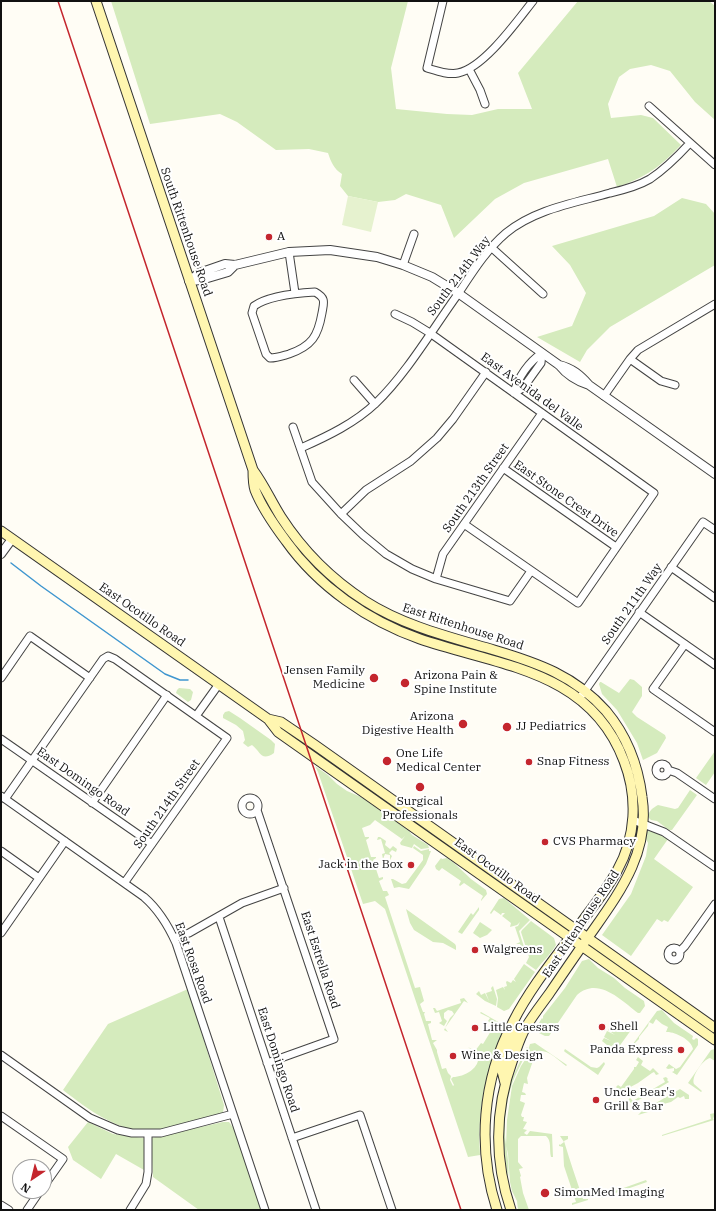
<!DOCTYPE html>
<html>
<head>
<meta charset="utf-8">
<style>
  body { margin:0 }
  #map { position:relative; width:716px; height:1211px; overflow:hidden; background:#fffdf5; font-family:"IBM Plex Serif",serif }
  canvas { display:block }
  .frame { position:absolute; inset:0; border:2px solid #111; pointer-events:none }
  .north { position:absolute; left:12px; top:1159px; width:40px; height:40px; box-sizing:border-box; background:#fff; border:1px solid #a0a0a0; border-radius:50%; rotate:215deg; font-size:11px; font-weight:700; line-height:16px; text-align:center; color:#111 }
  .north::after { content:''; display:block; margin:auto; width:14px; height:18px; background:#c4262e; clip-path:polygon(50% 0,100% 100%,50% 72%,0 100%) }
</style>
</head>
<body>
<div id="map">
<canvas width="716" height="1211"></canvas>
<div class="frame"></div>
<div class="north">N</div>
</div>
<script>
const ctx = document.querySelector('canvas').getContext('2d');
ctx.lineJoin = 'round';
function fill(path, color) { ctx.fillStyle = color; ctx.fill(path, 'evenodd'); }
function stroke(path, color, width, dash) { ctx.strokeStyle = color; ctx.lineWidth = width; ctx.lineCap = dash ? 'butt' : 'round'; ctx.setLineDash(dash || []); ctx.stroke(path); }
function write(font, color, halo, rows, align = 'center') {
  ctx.font = font + ' "IBM Plex Serif",serif'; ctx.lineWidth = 4; ctx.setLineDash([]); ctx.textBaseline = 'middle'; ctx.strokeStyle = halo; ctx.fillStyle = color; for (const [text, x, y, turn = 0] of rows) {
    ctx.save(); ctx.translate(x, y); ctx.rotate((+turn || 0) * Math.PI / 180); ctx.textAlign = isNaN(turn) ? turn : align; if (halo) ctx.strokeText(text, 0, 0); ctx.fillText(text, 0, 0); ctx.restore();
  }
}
fill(new Path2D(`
  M111,1H408L391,68L396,109L447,114L472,115L498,109H532L518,73L578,1H709L715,6V120L695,102L670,71L651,65L630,69L619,77L608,104L611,118L641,115L653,118L681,145C661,166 645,178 617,187L608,159L524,183L495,199L454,238L441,205L406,194L395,200L378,202L348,196L340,186L342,174C334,169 331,162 328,153L309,149L276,150L237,122L220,114L150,124Z
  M682,198L706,204L715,214V265L610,327L587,350L580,362L537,337L572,326L586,293L570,265L552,246L654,216Z
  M630,679L634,680L642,687V696L632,712L637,717L665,735L666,738L657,753L643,760L637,743L617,710L602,694L599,684L600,682H601L619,693Z
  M179,688L190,689L193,692L191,700L188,702L176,693L177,690Z
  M229,711L240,718L271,740L275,744L274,753C261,762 261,752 252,745L248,747L243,743L245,740L243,731L236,725L223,718V715L225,712Z
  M715,751V772L706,785L696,778Z
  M315,766L328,775L337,784L347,791L361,797L409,831L412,835L428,845L429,848L421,849L414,844L412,848L401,845L400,843L405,836L402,839L375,820L370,825L369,822L370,825L362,828L365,837H369V838L366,840L371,857H376V858L373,860L379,878L383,877V879L379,881L383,891H387L389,895L385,897L415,988L420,987L424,1001L420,1004L423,1012H425L424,1014L426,1021H431V1023L428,1024L432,1040H437L433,1043L437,1050V1052L442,1069L446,1068L448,1073L451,1076L450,1080L453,1086L454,1085L451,1079L453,1077C464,1077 481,1068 478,1055L468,1047L475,1051L481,1043L483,1044L494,1026L488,1021L490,1018L480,1013L481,1012L500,1023L503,1027H504C502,1039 493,1054 490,1067C481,1095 478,1126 480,1155L468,1157L385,909L375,901L363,904L318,772Z
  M690,790L697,795L672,830H669L657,821L651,820L648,817C649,810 653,808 658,805L675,809L678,808Z
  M648,831L655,832L668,839L654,859L693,887L668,922L664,920L662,922L657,919L631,956L602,935L631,894L646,856L648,843L645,837L646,833Z
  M378,837H380L386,841L385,845L390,849L393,846L397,849L396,852L392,850L389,853L392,856L390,860V855L385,854L383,859L382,854L385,853L381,839L377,840Z
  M414,846L421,851L429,849V851H431L426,864L409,889L399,887L394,888L391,879H393L402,884L406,883L423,860V855L413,848Z
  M441,858L442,859L447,858L454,863L471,879L486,890L487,894L481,901V900L483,896L464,883L460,886L459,885L461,881L442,868L439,871L436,869L435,866Z
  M504,898L530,920L519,931L524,947L522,948L520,944H516L520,942L515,927L518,926L520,922L517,925L510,927L511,923L502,916L505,913H502L501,915L494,910L491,914L490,913L499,899Z
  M479,907V910L462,934L458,932L471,913L473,915Z
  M406,909L455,944L456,946V950L443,943L433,942L414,930L410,923Z
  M531,921L554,938L556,945C551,954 543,961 536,970L526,963L529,957L521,932L522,930Z
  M480,922L492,930L487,935L480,938L473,933Z
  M589,959L598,968L614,978L625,988L644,1001L645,1006L640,1013H638C621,1000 598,976 577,995L549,1036H545L537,1032L538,1030L537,1026L542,1018L543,1019V1016L565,988L582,961Z
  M524,964L535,972L509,1009L504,1011L497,1007L498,998L496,990L503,987L505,990L504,987L507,986L506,982L507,981L511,983L513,980L516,982L514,979Z
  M493,986L497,999L496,1006L485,1001L476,994L479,991L481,995L485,993L489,1001L486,993L492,991L491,988Z
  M188,989L224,1105L223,1113L216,1119C197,1123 177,1129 158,1131C122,1135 90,1111 63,1090L108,1024Z
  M464,998L468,1003L464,1001L445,1028L448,1032L444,1030L450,1018L454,1014L452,1011L448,1010L444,1013V1018L447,1021L444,1026L439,1023L442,1021L439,1012L435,1013L433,1008H435L437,1011L461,1003L460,999Z
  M662,1010L674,1023L693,1036L692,1039L694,1040L696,1038L698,1039V1045L677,1075L672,1072L674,1071V1068L668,1069L666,1068L669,1064L676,1069L680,1067L693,1049C692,1040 674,1031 666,1032L668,1027L662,1024L656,1019L653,1024L649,1022L648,1026L639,1037V1039L635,1043L638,1046L637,1047L633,1044L657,1011Z
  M618,1020L630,1028L633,1024L634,1026L613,1055L612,1047H607V1045L602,1041L604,1038L611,1041L604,1037L607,1031L615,1035L608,1030L611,1025L613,1026L615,1024L620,1029L616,1023Z
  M535,1043L567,1065L566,1066C558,1060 548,1049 537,1051L535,1055L527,1078L528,1084L524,1083L522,1092L525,1093L526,1095H521L520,1101L525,1103L521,1115L522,1117H524L523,1121L527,1122L523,1129L527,1130L524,1133L527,1135L530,1131L552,1134L553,1157H551C549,1149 552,1141 546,1136H521L518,1139V1162L523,1168L519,1169L521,1176L520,1177L523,1193L529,1210H518L517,1201L512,1191L510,1182L508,1154L506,1145L507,1120L512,1086L521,1066L525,1060L530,1044Z
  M527,1047L528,1049C524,1058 520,1066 516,1074C508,1090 504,1118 505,1135C506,1149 510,1164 508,1178C503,1148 500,1113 510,1084C515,1071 521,1059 527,1047Z
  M565,1049L591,1067L597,1068L599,1067L604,1062L605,1064L598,1075L565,1052L564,1051Z
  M715,1049V1061L710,1058C702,1060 691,1077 694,1084L702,1091L701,1092L688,1083L711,1050Z
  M638,1057L643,1061L641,1065L650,1071L653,1068L659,1074L656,1075L654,1072L652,1073L638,1083L623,1091L624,1094H623L616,1087L618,1085L621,1087L634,1069V1067H636L639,1062L636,1060Z
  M666,1077L668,1079L667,1080L669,1082L632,1104L628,1100L630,1098L633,1101C644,1094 653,1089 665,1082L663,1078Z
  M680,1089L689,1095V1099H685L684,1096L680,1098L678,1097L671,1102L648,1108V1112L638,1115L642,1111Z
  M715,1113L713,1119L714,1120L662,1136V1135L711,1119L710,1114Z
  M88,1122L113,1134L144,1138V1170L116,1154L101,1179L73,1160L68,1147Z
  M223,1122H229L234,1129L261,1210H199L153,1177L151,1138Z
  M560,1136H568V1139L564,1141C570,1161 576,1179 583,1199H588V1200L572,1205V1203L576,1202L564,1166L563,1147L559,1146V1144L560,1145L564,1142Z
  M646,1180L647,1182L601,1198V1196Z`), '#d5ebbd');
fill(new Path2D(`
  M348,196L378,202L371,232L342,225Z`), '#e6f2cf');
stroke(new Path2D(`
  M11,563L41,586L165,674L180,680H188`), '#3f96cf', 1.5);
const minor = new Path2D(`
  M443,1L427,68C437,71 448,75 458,73C484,68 517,21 533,1
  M469,69L480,90L485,104
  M649,106L715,165
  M492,248L543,294
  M289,252L295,293
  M403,265L414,234
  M315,292C326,298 324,302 322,313C318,336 312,346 289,354C282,356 277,358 270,358L266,354L252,313L254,306C268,296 298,293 315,292Z
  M395,314L412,322L430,333L654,493L578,603L464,524
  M630,359L661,381L675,385
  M354,380L375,404
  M514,393L523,388L541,363L542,353
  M514,393C518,377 529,362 542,353
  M604,396L630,359L638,350L715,304
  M293,427L312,482L341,514L363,535L386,554L412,569L436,579L510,601L531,571
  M301,448C328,436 355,423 376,403C407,373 432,330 458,294C472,273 486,250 506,233C535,209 575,203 610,193C623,190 638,186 650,179C665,169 678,156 690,143
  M503,468L616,547
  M341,514L366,490L411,461L437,438L453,419L486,372
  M671,567L715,598
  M436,579L443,554L542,413
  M639,612L715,665
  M685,644L653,689L715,732
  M1,678L30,636L90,678
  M582,695L703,522L715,530
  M196,716L219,684
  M1,739L152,844
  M656 770a6 6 0 1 1 12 0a6 6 0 1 1-12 0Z
  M668,770L677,773L715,799
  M1,796L144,897C159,910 168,925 176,943L265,1210
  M242 806a8 8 0 1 1 16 0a8 8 0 1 1-16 0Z
  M5,799L103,659L108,656L115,659L227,738L125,882
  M92,803L167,695
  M257,810L334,1039L267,1063
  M633,820L664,832L715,867
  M1,851L39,878
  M219,917L316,1210
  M1,933L65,841
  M174,938L189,933L242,903L284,888
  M668 954a6 6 0 1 1 12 0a6 6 0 1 1-12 0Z
  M680,951L685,946L715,904
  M1,1055L90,1118L118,1130L132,1133H161L233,1114
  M1,1116L63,1159L44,1186
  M292,1138L360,1115L392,1210
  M1,1205L9,1210
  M27,1210L40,1191
  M130,1210L146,1184L148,1172V1134`);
const tertiary = new Path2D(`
  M189,281L199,273L225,264L235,265L289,252L330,250L377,257L403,265L432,277L458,293L559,365C567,375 576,381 589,385
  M190,281L201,280L228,272L235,265
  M559,365C572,368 580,375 589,385L715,474
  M1,554L12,539`);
const secondary = new Path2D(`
  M96,1L253,470C253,476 253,484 255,490C262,508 274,525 286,541C318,586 368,621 420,639C499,666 590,670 624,761C638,797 636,837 617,871C609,885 599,899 589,912C564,947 532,984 513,1022C482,1080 477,1148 497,1210
  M253,470C264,485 271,501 281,517C303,551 331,579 365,601C404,626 450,637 494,650C538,663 575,676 606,711C627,736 638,765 642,797C650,849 623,888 594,929C579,950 564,972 549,994C541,1005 533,1015 526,1027C520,1037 517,1048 513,1059C495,1108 494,1160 511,1210
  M1,531L268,719L278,732L715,1040
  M268,719L281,722L315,745L715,1028
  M505,1083L502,1071L516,1031V1025L513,1022`);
stroke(minor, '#444', 9);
stroke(tertiary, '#444', 10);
stroke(secondary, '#333', 11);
stroke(minor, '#fff', 7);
stroke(tertiary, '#fff', 8);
stroke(secondary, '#fff6b0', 9);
stroke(new Path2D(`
  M58,1L461,1210`), '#c4262e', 1.5);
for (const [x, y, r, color] of [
  [269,237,4,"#c4262e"],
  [374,678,5,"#c4262e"],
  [405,683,5,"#c4262e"],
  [463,724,5,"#c4262e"],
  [507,727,5,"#c4262e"],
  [387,761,5,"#c4262e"],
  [529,762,4,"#c4262e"],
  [420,787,5,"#c4262e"],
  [545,842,4,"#c4262e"],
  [411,865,4,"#c4262e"],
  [475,950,4,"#c4262e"],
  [602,1027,4,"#c4262e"],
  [475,1028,4,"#c4262e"],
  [681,1050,4,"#c4262e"],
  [453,1056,4,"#c4262e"],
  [596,1100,4,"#c4262e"],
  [545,1193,5,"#c4262e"]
]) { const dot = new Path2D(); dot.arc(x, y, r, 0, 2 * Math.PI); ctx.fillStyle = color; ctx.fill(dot); stroke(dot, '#fff', 1.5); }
write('12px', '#111', '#fff', [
  ["South Rittenhouse Road",186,232,71],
  ["South 214th Way",459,276,-53],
  ["East Avenida del Valle",532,392,36],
  ["South 213th Street",476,488,-55],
  ["East Stone Crest Drive",566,499,35],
  ["South 211th Way",632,604,-55],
  ["East Ocotillo Road",142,615,35],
  ["East Rittenhouse Road",463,627,18],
  ["East Domingo Road",83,782,35],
  ["South 214th Street",167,804,-55],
  ["East Ocotillo Road",497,871,36],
  ["East Rittenhouse Road",581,924,-56],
  ["East Estrella Road",320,960,72],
  ["East Rosa Road",193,963,70],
  ["East Domingo Road",278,1060,72]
]);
write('12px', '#111', '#fff', [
  ["A",277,237],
  ["Jensen Family",365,671,"right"],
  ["Medicine",365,685,"right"],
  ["Arizona Pain &",414,676],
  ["Spine Institute",414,690],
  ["Arizona",454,717,"right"],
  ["Digestive Health",454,731,"right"],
  ["JJ Pediatrics",516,727],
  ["One Life",396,754],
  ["Medical Center",396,768],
  ["Snap Fitness",537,762],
  ["Surgical",420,802,"center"],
  ["Professionals",420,816,"center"],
  ["CVS Pharmacy",553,842],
  ["Jack in the Box",403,865,"right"],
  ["Walgreens",483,950],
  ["Shell",610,1027],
  ["Little Caesars",483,1028],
  ["Panda Express",673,1050,"right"],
  ["Wine & Design",461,1056],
  ["Uncle Bear's",604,1093],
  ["Grill & Bar",604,1107],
  ["SimonMed Imaging",554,1193]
], 'left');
</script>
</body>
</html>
